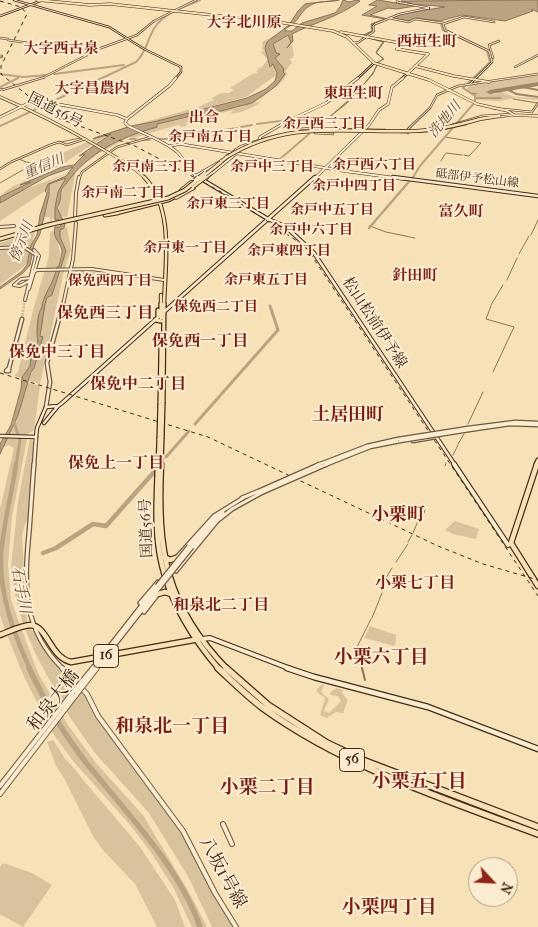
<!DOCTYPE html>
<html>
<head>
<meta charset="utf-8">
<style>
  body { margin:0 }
  #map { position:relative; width:538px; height:927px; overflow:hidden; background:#f7e2b8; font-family:"IM FELL French Canon",serif }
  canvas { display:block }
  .north { position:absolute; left:468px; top:857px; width:50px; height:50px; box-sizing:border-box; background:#faecd1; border:1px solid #b19e86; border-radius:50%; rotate:115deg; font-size:14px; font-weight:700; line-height:20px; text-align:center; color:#442a15 }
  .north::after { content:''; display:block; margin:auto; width:18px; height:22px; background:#8f2418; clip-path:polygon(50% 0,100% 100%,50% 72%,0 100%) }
</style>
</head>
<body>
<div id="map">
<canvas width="538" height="927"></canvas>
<div class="north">N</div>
</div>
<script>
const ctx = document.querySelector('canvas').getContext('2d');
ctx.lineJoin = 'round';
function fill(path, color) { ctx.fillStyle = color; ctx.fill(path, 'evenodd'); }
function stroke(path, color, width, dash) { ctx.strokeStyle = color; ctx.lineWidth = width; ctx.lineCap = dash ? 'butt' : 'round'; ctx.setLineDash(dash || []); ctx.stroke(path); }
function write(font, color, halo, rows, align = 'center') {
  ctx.font = font + ' "IM FELL French Canon","Noto Serif JP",serif'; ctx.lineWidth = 4; ctx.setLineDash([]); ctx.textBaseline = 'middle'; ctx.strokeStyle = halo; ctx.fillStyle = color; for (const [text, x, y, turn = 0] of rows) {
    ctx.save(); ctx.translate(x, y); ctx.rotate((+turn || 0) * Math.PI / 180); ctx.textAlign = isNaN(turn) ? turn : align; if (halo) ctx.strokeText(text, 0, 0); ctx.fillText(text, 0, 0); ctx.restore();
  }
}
fill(new Path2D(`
  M283,31L266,43C266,51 268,61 274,65L276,75L246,97L153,122L131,126L198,107L214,100L212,98L221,93H229L234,90L230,88L252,74L258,73L256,72L259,69L256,68H261L268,59L260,52L264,51L261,48L263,46L262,42Z
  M289,35L291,42L287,48L292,45L294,55L292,57H294L290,59L292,63L285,71L287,73C285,78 279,87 273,87C286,74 287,73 275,58L279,54L276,53L273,44Z
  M538,75V82L488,91L493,94L501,92L515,97L538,98V100L514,98L500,101L477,100L474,94L465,90L470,85Z
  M269,90L271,91L252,105L262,100C257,107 238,114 230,114L232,113L233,110L185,123L188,125L182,127L178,125L133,138L129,137L98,154L76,170L67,217L60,216C57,209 58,208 60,202C61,198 60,194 61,190C76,156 124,136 157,127V124L241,107L256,101Z
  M113,133L91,145L59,167L42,170L44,174L0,197C6,187 29,180 41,173L34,170C60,152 85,142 113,133Z
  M68,173L50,182L47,189L49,192L45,191L0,221V203L23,190Z
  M66,178C58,196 55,198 55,220L52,218L50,231V217H44C46,209 49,195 49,184Z
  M67,227L71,250L64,271L40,384L29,381L43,337L40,336C43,323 40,303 52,295L66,251L60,237V229Z
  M53,230C57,242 63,251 59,266L57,267L54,283L42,301V307L39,312L38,342L31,353L30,366L21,378L14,376L18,372L33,310L49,256L50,233Z
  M35,231L28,263L0,285V243Z
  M78,271L110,273L94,287L73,285Z
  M28,383L40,386L34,430L28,434L12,517L8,564L11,599L18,620L38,673L68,725L96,763L143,815L190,894L207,927H192L173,887L152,854L131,826L73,761L54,735L24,677L5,630L0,615V509L14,448L9,445L3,447L18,415Z
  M30,438L33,442L29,518L25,524L22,536L27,622L30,628L40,640L55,665L75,683L85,695L100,722L180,830L218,903L234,927H212L189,878L149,813L95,753L69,716L35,653L23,623L16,600L11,567L18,501Z
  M455,521L479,529L476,539L453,534L445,530Z
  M370,626L396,635L395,646L364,638Z
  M322,684L324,685L321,692L329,699L324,711L329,713L341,701L338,696L330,695V693L336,688L343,690L342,693L348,700L343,713L336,712L327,718L320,715L325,698L317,692V689Z
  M53,740L64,757L140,847L175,900L185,927H157L135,884L102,849L93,836L64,778L56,766L47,742Z
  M3,863L32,873L52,885L23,927L0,914V867Z`), '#d9c39c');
const water = new Path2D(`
  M339,0C330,3 319,0 311,5C299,11 301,21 285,29V31H292L302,23L335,13L340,7L343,0L349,2L357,0L360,1C339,17 313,23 292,34L293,41L287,48L291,42L288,35L273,44L276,53L280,54L275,58L284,69L283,72L285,74L276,86L252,103L205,115L200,114L157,124V127C122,137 89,151 66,184C65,185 61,189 61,190C60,199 62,198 57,208L65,224L64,228L60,230V237L66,251L52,295L47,298L45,304L40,336L43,337L34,368L31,372L18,415L0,454V444L11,425L21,389L22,377L30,366L32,348L38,342C36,334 37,314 42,307C41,299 55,281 57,267L59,266C60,262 62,255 62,250C60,241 52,238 55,227H60L61,224L59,220H55V208L58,192L66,178L49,184V195L40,234L34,245L30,265L23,273L0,289V287L21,272L27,265L31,245L37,235L40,215L47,193L45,191L48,184L66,176L73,167L48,176L0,203V197L31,182L20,185L62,167L74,165L85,154L79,156L111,134L93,139L97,137L131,126L153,122L247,98L266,89L275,81L277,73L273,64L270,67L265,48L267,42L289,25L298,11L305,4Z
  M378,0L408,5L411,3L401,1L538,0V12L531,9L533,11L505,21L462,15L440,21L416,18L408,21L392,18L401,14L445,7C439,6 415,4 411,5L415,6L397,9L388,8L370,15L388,19L372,24L373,31L363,36L384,42L376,53L384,59L378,62L373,74L346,104L328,118C344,105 360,90 372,74C377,68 376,63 383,59L376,52L383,42L361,36L372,31L371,24L385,19L362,15L377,6L369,5Z`);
fill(water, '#baa381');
stroke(water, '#8b7356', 1);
stroke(new Path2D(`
  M0,58L3,57
  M470,93L476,94
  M476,98H501
  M513,99L537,103
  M445,137L481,143L469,156L464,155
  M61,142L80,138
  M446,153L462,155
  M19,159L26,162
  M441,161L445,154
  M0,183L33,164L27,162
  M370,226L386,232L415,238
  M531,235L538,220
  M519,254L529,236
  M507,280L517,258
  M491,305L503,285
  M491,306L486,319L514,327L493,372
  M468,424L483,392
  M458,444L464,434
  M453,455L458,445
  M445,466L446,463
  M424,513L425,510
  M419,519L422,517
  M413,533L418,521
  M408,542L412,535
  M396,562L408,544
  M382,591L380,588L392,568
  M372,618L382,593
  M362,669L357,647L371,619`), '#8b7356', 1);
stroke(new Path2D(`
  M362,668L365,680`), '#8b7356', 2);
stroke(new Path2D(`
  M440,21L443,30L471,43
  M0,74L23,77L47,75
  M54,74L124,65
  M0,87L18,78
  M290,121L300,122
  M301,123L310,124
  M257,124L288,120
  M0,126L136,62C147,52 147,39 155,27C165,12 185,7 200,0
  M241,127L252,125
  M315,129L332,116
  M224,130L237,128
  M191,136L222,131
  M130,139H136
  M158,139H174
  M175,139L189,137
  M144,140H150
  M280,159L309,134
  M265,172L275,163
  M412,179L420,166L475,102V96L463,88L490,62L487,51L484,49`), '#baa381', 2);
stroke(new Path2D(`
  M369,228L413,177`), '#baa381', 2.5);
stroke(new Path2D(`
  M14,422L20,441L16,465
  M195,424L278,330L270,306
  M166,457L189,431`), '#baa381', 3);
stroke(new Path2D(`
  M16,464C12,495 2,527 1,559C0,597 14,635 30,669
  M43,553L56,548L93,524L106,526L154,472`), '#baa381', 4.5);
stroke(new Path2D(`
  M29,668C45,702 65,736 88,765C127,813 180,868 200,927`), '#baa381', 5.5);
fill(new Path2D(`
  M523,86L538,89V91L522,88Z
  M512,87L515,88L512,91L517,93L538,96V98L516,95L508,91Z`), '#9e8666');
fill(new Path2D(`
  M538,82V86L490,94L486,92L490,90Z`), '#9e8666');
stroke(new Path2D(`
  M24,305L25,300`), '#d3bd97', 2, [2, 0.5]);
stroke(new Path2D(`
  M22,319L24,304`), '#d3bd97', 2.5, [2.5, 1]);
const tertiaryFar4 = new Path2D(`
  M389,18L409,22L415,19L443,23
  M0,38L8,39
  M8,40L93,53
  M353,43L359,42L374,31L373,26L375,24L400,14L429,8L397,2V0
  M0,56H2
  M493,58L489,45L499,41
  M515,67L538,55
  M44,77L101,48L137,35L154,21L196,0
  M470,84L492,62L489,51L445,30L443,24L464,17L494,22
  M0,90L2,89
  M492,108L532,112
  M532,112L538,103
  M499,117L513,115
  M452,125L482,116L512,114
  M280,126L301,129L311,128L315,133L333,134
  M318,129L385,130
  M400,132L435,131L466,124
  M408,133V129L430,108L437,95L458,86L538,74
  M260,140L271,137
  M0,169L11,162L50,145L59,142L67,145L85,139
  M79,179L82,172L117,147L151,137`);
const tertiaryFar3 = new Path2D(`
  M181,190L191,182L195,183
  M176,198L194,188
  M75,217L76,193L79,177
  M0,227L14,226
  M0,248L24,247L36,255L25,300
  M32,273L37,270L92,269L164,280
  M31,278L21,279L14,285L20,286L31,280
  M29,289L39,256L34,250
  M63,305L73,259L76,223`);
const tertiaryFar2 = new Path2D(`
  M9,368V371H6Z
  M9,368L22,319
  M46,407L50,382L47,363L63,304
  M468,428L515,422L538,423
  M469,430L510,424L538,425
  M413,441L436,437
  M323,463L367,446L398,439
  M34,465L36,437
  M325,465L370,447L400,441`);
const tertiaryFar1 = new Path2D(`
  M34,464C32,487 31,510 29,533C24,586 22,629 63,669
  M325,465L327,464
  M242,498L259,491
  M189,546L206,525L223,511
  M192,547L209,526L224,514
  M176,558L214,516L243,498
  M176,571L217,521L232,509L261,493
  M140,603L158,582
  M144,612L158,594
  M106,651L157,586
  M109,652L160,587`);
const tertiary = new Path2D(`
  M62,668L87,694L98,716L183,831L215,893L236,927
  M0,786L74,691
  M0,794L76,695
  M223,824L232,844`);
const secondaryFar4 = new Path2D(`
  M14,0L109,27L144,49L181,67V72L175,79
  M0,16L43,0
  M357,79L374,63
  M401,79L407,74`);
const secondaryFar3 = new Path2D(`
  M0,117L35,100L117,115L127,119
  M127,119L169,86L176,78
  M127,119L125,123L128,126C144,134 163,140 177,152C187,161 187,171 200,179
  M169,146L180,144L344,171L403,179
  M226,157L240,147L260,140V137L284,123L326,103L358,78
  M195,176L221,161
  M205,179L237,153
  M314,179L369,125L379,110L388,104L392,87L403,78`);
const secondaryFar2 = new Path2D(`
  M198,177L268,219L285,226L314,253L455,465
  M393,177L538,196
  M205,179L207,177
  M44,423L58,406
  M0,436L36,437L37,428L46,407L58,406L62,403L315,177`);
const secondaryFar1 = new Path2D(`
  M454,464L508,545
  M202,639L210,638L291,669`);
const secondary = new Path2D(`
  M287,668L314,677L428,707L538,749`);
const primaryFar2 = new Path2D(`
  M37,0L90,5L110,4L278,22L333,31L347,37L374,63L429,80L477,104L508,111L514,115L538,116
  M341,32L400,43L397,49L428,54
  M415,66L454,76L489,82
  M407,74L428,54`);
const primaryFar1 = new Path2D(`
  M536,465L538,460`);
const primary = new Path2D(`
  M537,464L511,543L538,586
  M0,635C8,632 22,625 31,625C48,627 50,657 71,662L199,639`);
const trunkFar4 = new Path2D(`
  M0,97C33,111 66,128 97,146C114,156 132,165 146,179`);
const trunkFar3 = new Path2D(`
  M144,177C175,208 165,265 164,305
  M117,213L169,200L193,187
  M161,295V305`);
const trunkFar2 = new Path2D(`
  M161,304V318
  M158,310V317
  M155,320L161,321
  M163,402L164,304
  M160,403L161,347
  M158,465L159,439
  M161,465L162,439`);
const trunkFar1 = new Path2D(`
  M158,464C157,497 154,532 162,565C170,602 194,640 219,669
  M161,464C157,550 165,605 227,669
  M164,557L170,560L176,558
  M158,594L165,592L171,594`);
const trunk = new Path2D(`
  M218,668C232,681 247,696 263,708C345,767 444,799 538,834
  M226,668L268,705L327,743L365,761L538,827`);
const motorwayFar1 = new Path2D(`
  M480,119L499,116
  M207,172L227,157`);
const motorway = new Path2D(`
  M105,215L117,213
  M0,239L48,225`);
stroke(tertiaryFar4, '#71583e', 2.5);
stroke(tertiaryFar3, '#71583e', 4);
stroke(tertiaryFar2, '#71583e', 5);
stroke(tertiaryFar1, '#71583e', 5.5);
stroke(tertiary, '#71583e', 6);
stroke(secondaryFar4, '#442a15', 2.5);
stroke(secondaryFar3, '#442a15', 3);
stroke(secondaryFar2, '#442a15', 4.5);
stroke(secondaryFar1, '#442a15', 6);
stroke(secondary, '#442a15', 7);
stroke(primaryFar2, '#442a15', 3);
stroke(primaryFar1, '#442a15', 5.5);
stroke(primary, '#442a15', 7);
stroke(trunkFar4, '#442a15', 3);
stroke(trunkFar3, '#442a15', 4.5);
stroke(trunkFar2, '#442a15', 5.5);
stroke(trunkFar1, '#442a15', 7);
stroke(trunk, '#442a15', 8);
stroke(motorwayFar1, '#442a15', 4);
stroke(motorway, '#442a15', 5);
stroke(tertiaryFar4, '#faecd1', 1);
stroke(tertiaryFar3, '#faecd1', 2);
stroke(tertiaryFar2, '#faecd1', 2.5);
stroke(tertiaryFar1, '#faecd1', 3);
stroke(tertiary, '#faecd1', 4);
stroke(secondaryFar4, '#faecd1', 1);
stroke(secondaryFar3, '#faecd1', 2);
stroke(secondaryFar2, '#faecd1', 2.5);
stroke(secondaryFar1, '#faecd1', 4);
stroke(secondary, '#faecd1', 4.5);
stroke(primaryFar2, '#f7e2b8', 2);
stroke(primaryFar1, '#f7e2b8', 3);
stroke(primary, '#f7e2b8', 4.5);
stroke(trunkFar4, '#f7e2b8', 2);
stroke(trunkFar3, '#f7e2b8', 2.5);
stroke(trunkFar2, '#f7e2b8', 3);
stroke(trunkFar1, '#f7e2b8', 4.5);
stroke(trunk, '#f7e2b8', 5.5);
stroke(motorwayFar1, '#f7e2b8', 2.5);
stroke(motorway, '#f7e2b8', 3);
stroke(new Path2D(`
  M0,1L21,7L27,14L1,66V74L37,103
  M33,99L60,119L135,146L203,182L234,199L306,247L538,596
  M0,373L208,437L438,546L483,564L538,580`), '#442a15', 1, [4, 4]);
const tertiaryBridgeFar3 = new Path2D(`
  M2,90L45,77`);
const tertiaryBridgeFar2 = new Path2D(`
  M398,439L468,428
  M400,441L469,430
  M317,465L323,463`);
const tertiaryBridgeFar1 = new Path2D(`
  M259,491L320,464
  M261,493L325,465
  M157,586L189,546
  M160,587L192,547
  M92,669L106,651
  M96,669L109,652`);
const tertiaryBridge = new Path2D(`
  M74,691L93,668
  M76,695L97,668`);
const secondaryBridgeFar1 = new Path2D(`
  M197,179L205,172`);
const secondaryBridge = new Path2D(`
  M195,180L198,177`);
const trunkBridgeFar2 = new Path2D(`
  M204,179L212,173`);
const trunkBridgeFar1 = new Path2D(`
  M193,187L206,177`);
const trunkBridge = new Path2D(`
  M159,439L160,403
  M162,439L163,402`);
const motorwayBridgeFar1 = new Path2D(`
  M227,157C291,118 346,134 416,131C438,130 459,125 480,119
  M200,179L221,162`);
const motorwayBridge = new Path2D(`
  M48,225L168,198L185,190L201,177`);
stroke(tertiaryBridgeFar3, '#71583e', 2.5, []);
stroke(tertiaryBridgeFar2, '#71583e', 5, []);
stroke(tertiaryBridgeFar1, '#71583e', 5.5, []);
stroke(tertiaryBridge, '#71583e', 6, []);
stroke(secondaryBridgeFar1, '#442a15', 3, []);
stroke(secondaryBridge, '#442a15', 4.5, []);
stroke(trunkBridgeFar2, '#442a15', 3, []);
stroke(trunkBridgeFar1, '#442a15', 4.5, []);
stroke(trunkBridge, '#442a15', 5.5, []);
stroke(motorwayBridgeFar1, '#442a15', 4, []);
stroke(motorwayBridge, '#442a15', 5, []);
stroke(tertiaryBridgeFar3, '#faecd1', 1);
stroke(tertiaryBridgeFar2, '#faecd1', 2.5);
stroke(tertiaryBridgeFar1, '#faecd1', 3);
stroke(tertiaryBridge, '#faecd1', 4);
stroke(secondaryBridgeFar1, '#faecd1', 2);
stroke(secondaryBridge, '#faecd1', 2.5);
stroke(trunkBridgeFar2, '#f7e2b8', 2);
stroke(trunkBridgeFar1, '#f7e2b8', 2.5);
stroke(trunkBridge, '#f7e2b8', 3);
stroke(motorwayBridgeFar1, '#f7e2b8', 2.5);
stroke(motorwayBridge, '#f7e2b8', 3);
write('12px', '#442a15', '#faecd1', [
  ["砥部伊予松山線",477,179,7]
]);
write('italic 14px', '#674e35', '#faecd1', [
  ["洗地川",445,120,-50],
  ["重信川",44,167,-23],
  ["傍示川",22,242,-69]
]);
write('bold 14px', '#7a1f14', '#faecd1', [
  ["余戸西三丁目",324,125],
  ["余戸南五丁目",210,138],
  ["余戸西六丁目",374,166],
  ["余戸南三丁目",154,168],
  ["余戸中三丁目",272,168],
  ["余戸中四丁目",354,187],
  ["余戸南二丁目",123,194],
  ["余戸東三丁目",228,205],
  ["余戸中五丁目",332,211],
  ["余戸中六丁目",311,231],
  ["余戸東一丁目",185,249],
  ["余戸東四丁目",289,252],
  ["余戸東五丁目",266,281],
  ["保免西四丁目",110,282],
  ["保免西二丁目",216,308]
]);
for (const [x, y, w] of [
  [106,656,25],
  [352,760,25]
]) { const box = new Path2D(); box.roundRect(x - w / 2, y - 11.5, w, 23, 4); ctx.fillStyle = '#faecd1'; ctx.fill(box); stroke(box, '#442a15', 1); }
write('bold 14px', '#442a15', null, [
  ["16",106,656],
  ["56",352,760]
]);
write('bold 15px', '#7a1f14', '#faecd1', [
  ["大字北川原",244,23],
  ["西垣生町",427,42],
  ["大字西古泉",61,49],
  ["大字昌農内",92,89],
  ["東垣生町",353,94],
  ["出合",204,118],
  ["富久町",461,212],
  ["針田町",415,276]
]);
write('15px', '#442a15', '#faecd1', [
  ["国道56号",55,111,27],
  ["松山松前伊予線",374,323,57],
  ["国道56号",147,528,-92]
]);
write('bold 16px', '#7a1f14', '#faecd1', [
  ["保免西三丁目",105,314],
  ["保免西一丁目",200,342],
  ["保免中三丁目",57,353],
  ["保免中二丁目",138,385],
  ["保免上一丁目",116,464],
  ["小栗七丁目",415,584],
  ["和泉北二丁目",221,606]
]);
write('italic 16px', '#674e35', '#faecd1', [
  ["石手川",20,590,79]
]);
write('bold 18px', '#7a1f14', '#faecd1', [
  ["土居田町",348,416],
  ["小栗町",398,516]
]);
write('18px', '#442a15', '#faecd1', [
  ["和泉大橋",54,701,-52],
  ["八坂1号線",222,873,61]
]);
write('bold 19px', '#7a1f14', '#faecd1', [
  ["小栗六丁目",381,658],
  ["和泉北一丁目",172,727],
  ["小栗五丁目",419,782],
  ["小栗二丁目",267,788],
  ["小栗四丁目",389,908]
]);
</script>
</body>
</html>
